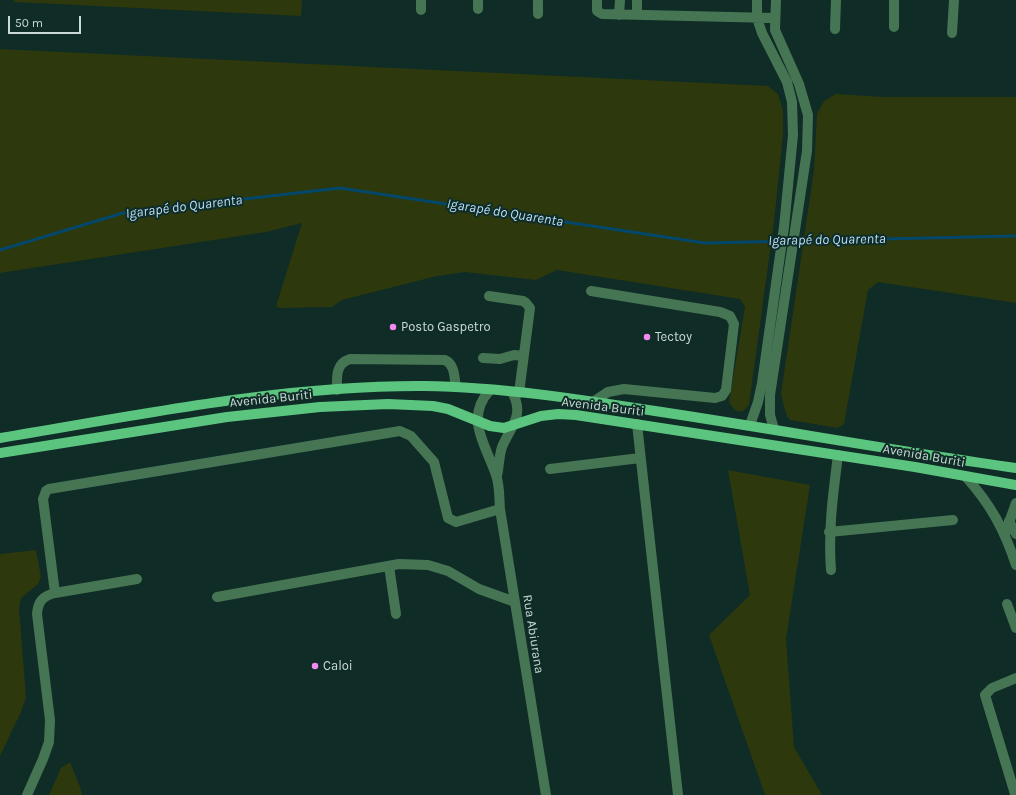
<!DOCTYPE html>
<html>
<head>
<meta charset="utf-8">
<style>
  body { margin:0 }
  #map { position:relative; width:1016px; height:795px; overflow:hidden; background:#0f2c27; font-family:Karla,sans-serif }
  canvas { display:block }
  .scale { position:absolute; left:8px; top:16px; width:73px; height:18px; box-sizing:border-box; border:2px solid #cadad7; border-top:0; padding-left:5px; font-size:12px; line-height:14px; white-space:nowrap; color:#cadad7; -webkit-text-stroke:3px #0f2c27; paint-order:stroke }
</style>
</head>
<body>
<div id="map">
<canvas width="1016" height="795"></canvas>
<div class="scale">50 m</div>
</div>
<script>
const ctx = document.querySelector('canvas').getContext('2d');
ctx.lineJoin = 'round';
function fill(path, color) { ctx.fillStyle = color; ctx.fill(path, 'evenodd'); }
function stroke(path, color, width, dash) { ctx.strokeStyle = color; ctx.lineWidth = width; ctx.lineCap = dash ? 'butt' : 'round'; ctx.setLineDash(dash || []); ctx.stroke(path); }
function write(font, color, halo, rows, align = 'center') {
  ctx.font = font + ' Karla,sans-serif'; ctx.lineWidth = 4; ctx.setLineDash([]); ctx.textBaseline = 'middle'; ctx.strokeStyle = halo; ctx.fillStyle = color; for (const [text, x, y, turn = 0] of rows) {
    ctx.save(); ctx.translate(x, y); ctx.rotate((+turn || 0) * Math.PI / 180); ctx.textAlign = isNaN(turn) ? turn : align; if (halo) ctx.strokeText(text, 0, 0); ctx.fillText(text, 0, 0); ctx.restore();
  }
}
fill(new Path2D(`
  M14,0H302L301,16L14,2Z
  M0,49L768,86L778,94L783,111V135L774,222L749,405L742,412L735,410L729,403L745,307L740,299L557,270L536,280L465,272L437,276L342,300L332,307L279,308L276,306L302,223L266,232L0,273Z
  M836,94L884,97H1016V303L878,282L868,290L844,424L838,428L790,420L786,414L781,394L814,170L817,114L824,101Z
  M728,470L810,485L786,639L794,747L822,795H765L709,635L750,595Z
  M36,550L41,577L38,584L21,598L19,608L26,697L21,712L0,756V554Z
  M70,762L80,787L82,795H49L61,768Z`), '#2d380d');
stroke(new Path2D(`
  M0,250L123,213L340,188L705,243L1016,236`), '#03486b', 3);
stroke(new Path2D(`
  M597,0V11L602,14L774,18
  M478,9V0
  M421,10V0
  M538,14V0
  M619,15L620,0
  M637,15V0
  M894,27V0
  M835,29L836,0
  M952,33L954,0
  M591,291L720,312L730,316L734,324L726,390L722,396L715,398L624,389L608,392L593,402
  M489,296L523,301L526,303L530,308L519,393
  M483,358L500,359L514,355L523,356
  M337,390C337,377 335,364 350,359L445,360C455,365 454,376 456,387
  M490,390C464,418 486,445 496,475C500,486 499,498 500,509L546,795
  M637,424L678,795
  M750,425L758,402L762,383L784,227L793,135L792,102L787,82L762,33L757,18V0
  M774,429L770,415V395L807,151L808,115L799,84L775,30L776,0
  M550,469L640,458
  M497,476C499,467 499,456 502,447C511,426 525,415 512,392
  M966,477C991,505 1004,529 1016,565
  M1009,521L1016,534
  M829,532L953,520
  M1005,534L1016,503
  M389,566L396,614
  M831,570C828,531 833,494 838,455
  M55,593L43,499L46,491L49,489L400,431L411,436L434,462L448,518L456,522L500,509
  M217,597L399,564L428,565L448,571L479,589L515,602
  M1007,604L1016,628
  M1015,794L985,695L992,688L1016,678
  M27,795L43,759L49,742L50,720L37,614C38,601 43,596 55,593L137,579`), '#467554', 10);
stroke(new Path2D(`
  M0,438C140,415 282,385 424,386C501,387 578,399 655,411C775,429 895,451 1016,468
  M0,453L227,417L320,407L388,404L433,406L448,409L490,426L504,428L541,416L558,414L576,415L915,467L1016,485`), '#5bc57f', 10);
for (const [x, y, r, color] of [
  [393,327,4,"#f28af2"],
  [647,337,4,"#f28af2"],
  [315,666,4,"#f28af2"]
]) { const dot = new Path2D(); dot.arc(x, y, r, 0, 2 * Math.PI); ctx.fillStyle = color; ctx.fill(dot); stroke(dot, '#0f2c27', 1.5); }
write('13px', '#cadad7', '#0f2c27', [
  ["Posto Gaspetro",401,327],
  ["Tectoy",655,337],
  ["Caloi",323,666]
], 'left');
write('13px', '#cadad7', '#0f2c27', [
  ["Avenida Buriti",271,399,-6],
  ["Avenida Buriti",603,407,7],
  ["Avenida Buriti",924,456,10],
  ["Rua Abiurana",533,634,81]
]);
write('italic 14px', '#b9def9', '#0f2c27', [
  ["Igarapé do Quarenta",184,207,-7],
  ["Igarapé do Quarenta",505,213,9],
  ["Igarapé do Quarenta",827,240,-1]
]);
</script>
</body>
</html>
